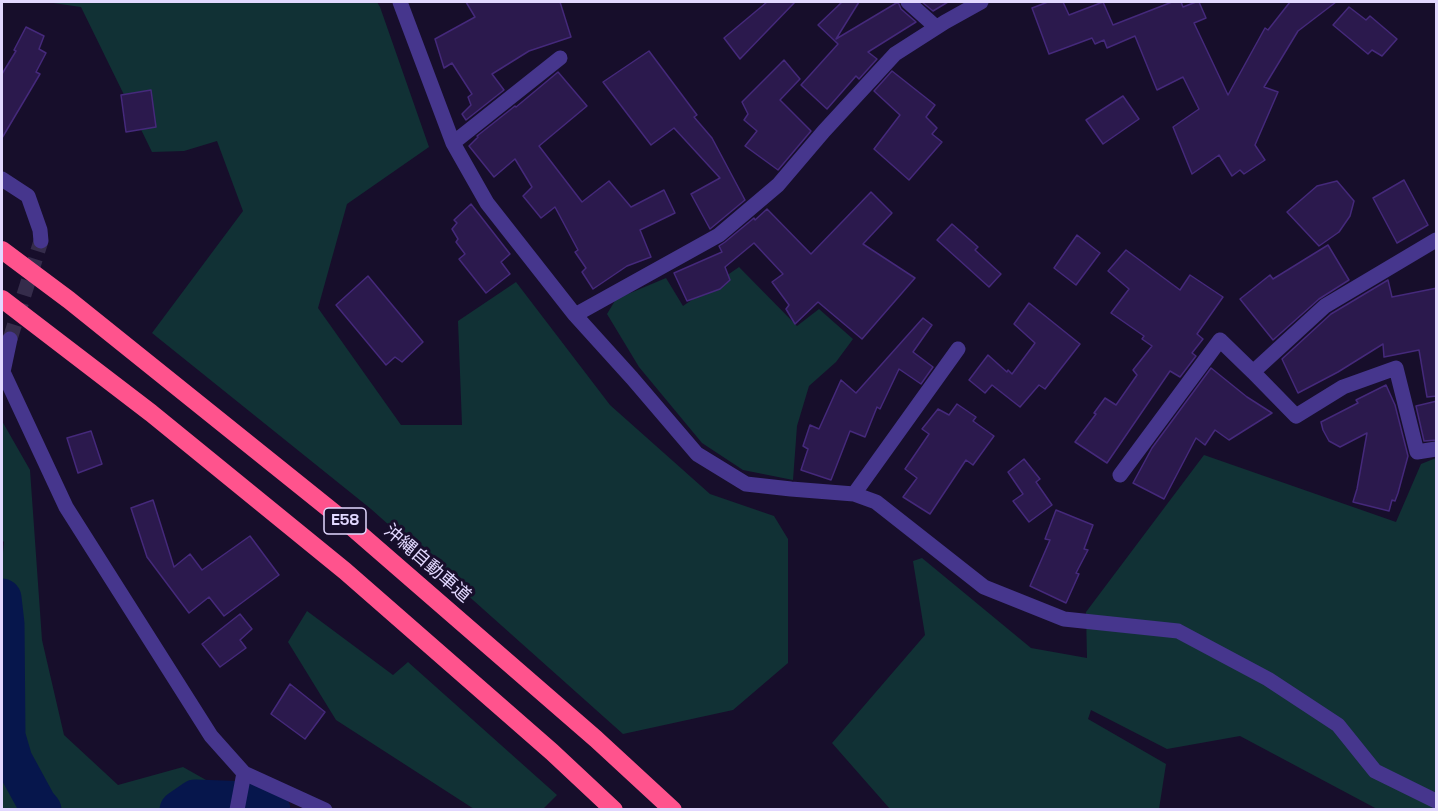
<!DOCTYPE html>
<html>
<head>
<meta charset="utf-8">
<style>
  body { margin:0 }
  #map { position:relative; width:1438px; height:811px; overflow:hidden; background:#170e2b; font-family:"Space Grotesk",sans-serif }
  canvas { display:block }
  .frame { position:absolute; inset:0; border:3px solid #e2d8ff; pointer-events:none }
</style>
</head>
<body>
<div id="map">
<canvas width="1438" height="811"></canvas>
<div class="frame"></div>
</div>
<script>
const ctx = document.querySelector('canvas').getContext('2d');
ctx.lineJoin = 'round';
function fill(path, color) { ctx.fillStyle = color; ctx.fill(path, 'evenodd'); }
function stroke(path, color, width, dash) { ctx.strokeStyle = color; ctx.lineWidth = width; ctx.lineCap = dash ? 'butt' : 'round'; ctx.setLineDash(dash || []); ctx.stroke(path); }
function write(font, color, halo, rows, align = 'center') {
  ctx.font = font + ' "Space Grotesk","Noto Sans JP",sans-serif'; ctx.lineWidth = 6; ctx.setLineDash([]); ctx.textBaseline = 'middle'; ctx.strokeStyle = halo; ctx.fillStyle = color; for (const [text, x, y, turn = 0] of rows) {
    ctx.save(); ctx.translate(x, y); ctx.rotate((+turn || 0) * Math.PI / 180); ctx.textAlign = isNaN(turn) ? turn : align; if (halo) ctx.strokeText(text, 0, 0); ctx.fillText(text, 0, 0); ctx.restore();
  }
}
fill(new Path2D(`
  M46,2H377L380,7L429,147L347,204L318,308L401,425H462L458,321L516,282L610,405L710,494L774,516L788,539V663L733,710L623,734L371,509L152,333L243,211L217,141L184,151L152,152L81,7Z
  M739,267L797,326L819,309L853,339L836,362L809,386L797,426L793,480L743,470L702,443L639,367L607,314L616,299L666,278L683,306Z
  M2,421L30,470L42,640L64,735L118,785L183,767L215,785L211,809H2V563L4,542L2,540Z
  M1204,455L1396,522L1421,464L1436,458V809H1377L1240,736L1167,749L1091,710L1088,719L1166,764L1159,809H890L832,743L925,635L913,561L922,558L1031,648L1087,658L1086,612Z
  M307,611L393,675L408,662L557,795L543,809H474L336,720L288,642Z`), '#113135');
stroke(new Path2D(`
  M2,598L5,624L6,736L13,760L37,804L42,810
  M179,810L195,799L249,801L271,810`), '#06164c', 39);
const building = new Path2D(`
  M466,2H560L571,37L529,51L492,74L504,90L466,120L462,114L471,105L468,97L472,94L452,63L444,68L435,39L475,17Z
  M767,2H795L740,59L724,38Z
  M842,2H859L836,39L898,2L901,9L916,22L868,52L877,59L859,79L856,76L827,109L801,85L838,44L818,25Z
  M922,2H948L933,11Z
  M1048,2H1063L1069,15L1103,2L1113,25L1172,2H1181L1183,7L1196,2H1199L1206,18L1194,23L1228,95L1265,28L1268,30L1290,2H1336L1298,31L1264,87L1278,92L1255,145L1265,160L1244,174L1240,170L1232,176L1219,155L1192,174L1173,127L1199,109L1183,77L1157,90L1135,36L1107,48L1104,40L1095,44L1092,38L1049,54L1032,8Z
  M1349,7L1366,20L1370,16L1397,39L1382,56L1372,50L1368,54L1333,25Z
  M26,27L44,36L39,49L46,53L36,72L40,74L2,138V74L16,51L14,50Z
  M649,51L697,115L694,117L712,138L745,200L710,229L691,194L720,178L674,128L651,145L603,82Z
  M784,60L800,79L780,100L811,131L778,170L745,146L757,131L744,120L748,114L742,102Z
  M892,71L935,105L926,117L937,128L932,134L942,142L909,180L874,149L900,115L874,91Z
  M558,72L587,106L539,146L582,202L609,181L631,207L664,190L675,213L640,230L651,257L627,266L593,289L582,272L586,268L575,252L578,250L555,207L541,218L523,196L532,187L515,159L494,177L469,146L478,137L477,136L515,106L516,107Z
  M151,90L156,127L126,132L121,95Z
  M1123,96L1139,119L1103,144L1086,120Z
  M1404,180L1428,225L1397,243L1373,198Z
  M1337,181L1354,201L1350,216L1339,232L1319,246L1287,212L1317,186Z
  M871,192L892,213L863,244L915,278L862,339L818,302L795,324L786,309L789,305L772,282L783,274L754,243L725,267L730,280L720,289L687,301L674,273L722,252L719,246L725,242L754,218L755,220L767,209L811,254Z
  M471,204L510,254L501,262L510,274L486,293L459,259L465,254L456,242L458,239L452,229L457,223L454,220Z
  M952,224L978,247L975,250L1001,274L989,287L937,240Z
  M1077,235L1100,253L1076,285L1054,268Z
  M1328,245L1349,280L1319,299L1273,340L1240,299L1270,275L1273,279Z
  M1126,250L1180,290L1190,275L1223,297L1197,334L1203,339L1192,353L1196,356L1180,377L1170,371L1107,463L1075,442L1096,414L1094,413L1105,398L1116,405L1137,375L1133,370L1152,346L1142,339L1144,336L1111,313L1129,289L1108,271Z
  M368,276L423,342L402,362L395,357L386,365L336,305Z
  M1388,280L1392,297L1437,288V396L1427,397L1419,350L1384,357L1383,344L1338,372L1298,393L1282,359L1331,314Z
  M1029,303L1080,344L1045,389L1039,385L1020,407L992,385L985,393L969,380L988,355L1007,372L1008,370L1012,374L1035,343L1014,324Z
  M923,318L932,325L913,352L933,367L921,384L899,369L880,409L877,407L865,437L850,431L831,480L801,470L808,449L803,446L810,425L819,429L841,380L856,393Z
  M1211,368L1247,397L1272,413L1229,440L1215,430L1205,445L1196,438L1164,499L1133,483L1152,448Z
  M1386,385L1395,405L1408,456L1398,493L1395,501L1392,500L1389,511L1353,502L1357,489L1367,433L1340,447L1329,441L1323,430L1321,422L1358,403L1356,400Z
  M1437,401V440L1424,441L1416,406Z
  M957,404L976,417L973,421L994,436L973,465L966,460L930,514L903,497L917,478L905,469L929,434L922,429L938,409L949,415Z
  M91,431L102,464L78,473L67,438Z
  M1024,459L1040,479L1036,482L1052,505L1029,522L1013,501L1023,494L1008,472Z
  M153,500L174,567L190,554L202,570L250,536L279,575L224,616L209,597L189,613L147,557L131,508Z
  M1056,510L1093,525L1084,549L1088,550L1076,573L1079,574L1066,603L1030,586L1050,540L1045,539Z
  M240,614L252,629L240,640L246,648L220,667L202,644Z
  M290,684L325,712L305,739L271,714Z`);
fill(building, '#2b194d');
stroke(building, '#45297b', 1.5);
stroke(new Path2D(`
  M10,339L41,241`), '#352c4b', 15, [15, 8]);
stroke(new Path2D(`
  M400,2L453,143L487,203L575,315L632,378L697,454L746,484L791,489L854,494L876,502L984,587L1064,619L1178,631L1268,679L1338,725L1375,771L1436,801
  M908,2L936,27
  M453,143L560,58
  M2,179L28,196L40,230L41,241
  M575,315L719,235L778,185L824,131L895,54L945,22L981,2
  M10,339L3,372L66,507L211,736L244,773L325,810
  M1253,372L1296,416L1343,387L1396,368L1417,452L1436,449
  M1120,475L1220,340L1253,372L1325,306L1436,240
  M854,494L958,349
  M237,810L244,773`), '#46368d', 15);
stroke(new Path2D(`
  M2,250L69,300L353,528L596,739L673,810
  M2,299L151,413L345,571L552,752L614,810`), '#ff538d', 18);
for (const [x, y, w] of [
  [345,521,42]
]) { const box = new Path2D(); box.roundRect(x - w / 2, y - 13, w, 26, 4.5); ctx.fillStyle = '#170e2b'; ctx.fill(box); stroke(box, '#e2d8ff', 1.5); }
write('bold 16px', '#e2d8ff', null, [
  ["E58",345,521]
]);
write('18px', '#e2d8ff', '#170e2b', [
  ["沖縄自動車道",427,564,41]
]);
</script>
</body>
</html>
